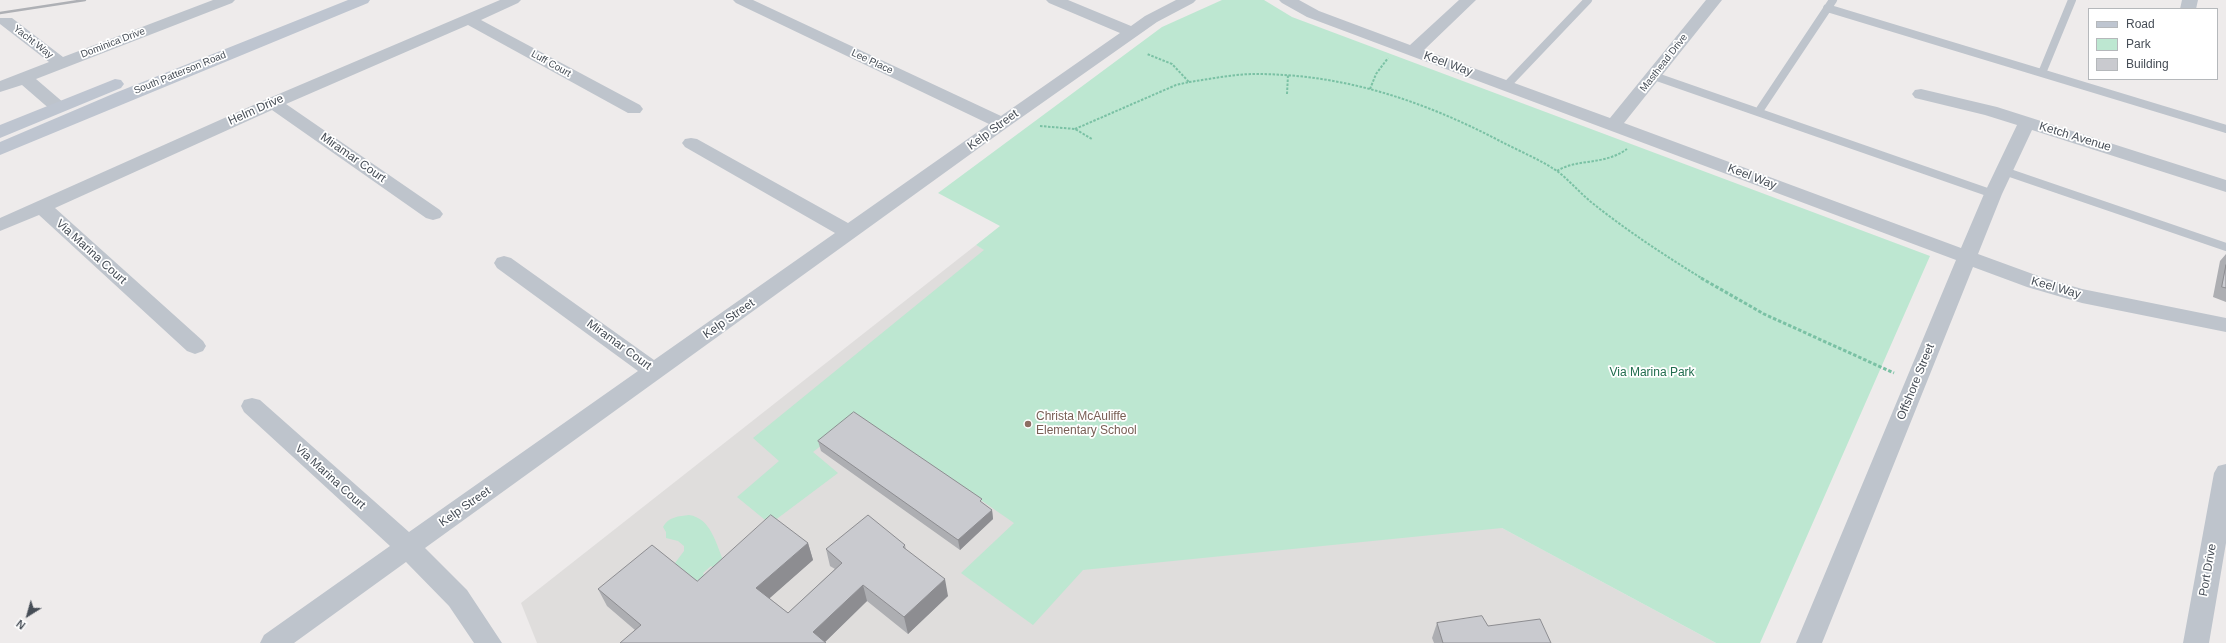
<!DOCTYPE html>
<html>
<head>
<meta charset="utf-8">
<style>
  body { margin:0 }
  #map { position:relative; width:2226px; height:643px; overflow:hidden; background:#eeebeb; font-family:Helvetica,sans-serif }
  canvas { display:block }
  .legend { position:absolute; left:2088px; top:8px; width:130px; height:72px; box-sizing:border-box; background:#fff; border:1px solid #b5b8bb; margin:0; padding:5px 7px; list-style:none; font-size:12px; color:#464d56 }
  .legend li { display:flex; align-items:center; gap:8px; height:20px }
  .legend b { width:20px; border:1px solid #b5b8bb }
  .north { position:absolute; left:8px; top:595px; width:40px; height:40px; -webkit-text-stroke:3px #fff; paint-order:stroke; rotate:217deg; font-size:11px; font-weight:700; line-height:16px; text-align:center; color:#464d56 }
  .north::after { content:''; display:block; margin:auto; width:14px; height:18px; background:#464d56; clip-path:polygon(50% 0,100% 100%,50% 72%,0 100%) }
</style>
</head>
<body>
<div id="map">
<canvas width="2226" height="643"></canvas>
<ul class="legend">
<li><b style="height:5px;background:#bec5d0"></b>Road</li>
<li><b style="height:11px;background:#bde7d1"></b>Park</li>
<li><b style="height:11px;background:#c9cacf"></b>Building</li>
</ul>
<div class="north">N</div>
</div>
<script>
const ctx = document.querySelector('canvas').getContext('2d');
ctx.lineJoin = 'round';
function fill(path, color) { ctx.fillStyle = color; ctx.fill(path, 'evenodd'); }
function stroke(path, color, width, dash) { ctx.strokeStyle = color; ctx.lineWidth = width; ctx.lineCap = dash ? 'butt' : 'round'; ctx.setLineDash(dash || []); ctx.stroke(path); }
function write(font, color, halo, rows, align = 'center') {
  ctx.font = font + ' Helvetica,sans-serif'; ctx.lineWidth = 3.5; ctx.setLineDash([]); ctx.textBaseline = 'middle'; ctx.strokeStyle = halo; ctx.fillStyle = color; for (const [text, x, y, turn = 0] of rows) {
    ctx.save(); ctx.translate(x, y); ctx.rotate((+turn || 0) * Math.PI / 180); ctx.textAlign = isNaN(turn) ? turn : align; if (halo) ctx.strokeText(text, 0, 0); ctx.fillText(text, 0, 0); ctx.restore();
  }
}
fill(new Path2D(`
  M976,245L1716,643H537L521,603Z`), '#dfdddc');
fill(new Path2D(`
  M1222,0H1264L1292,17L1930,256L1760,643H1716L1502,528L1083,570L1033,625L961,573L1014,523L859,416L813,452L838,473L770,524L737,497L779,461L753,438L984,250L976,245L1000,226L938,193L1162,27Z
  M689,515C711,518 716,544 724,562L715,569L711,566L703,573L705,577L698,582L675,563L684,551V546L678,541L666,538V532L663,527C668,517 679,516 689,515Z`), '#bde7d1');
stroke(new Path2D(`
  M1189,82C1211,79 1233,74 1255,74C1343,74 1421,100 1498,140C1517,150 1539,159 1557,171C1569,180 1579,192 1591,202C1626,230 1664,255 1703,279
  M1370,89L1376,74L1388,58
  M1287,94L1288,75
  M1040,126L1075,129L1092,139
  M1075,129L1176,85L1189,82L1172,64L1147,54
  M1557,171C1578,158 1603,166 1627,149`), '#7ac1a4', 2, [2.5, 1.5]);
stroke(new Path2D(`
  M1701,278L1764,314L1894,373`), '#7ac1a4', 3, [3.5, 2]);
stroke(new Path2D(`
  M1827,8L2226,129
  M2042,73L2072,0
  M1654,76L1993,194
  M1507,85L1588,0
  M1759,111L1833,0
  M2004,171L2226,247`), '#bec4cc', 8);
fill(new Path2D(`
  M213,0H235L232,3L36,79L64,103L67,107L64,111H52L22,85L0,92V81L49,62L0,24V18H12L63,57Z
  M500,0H521L518,3L481,20L640,105L643,109L640,113H628L468,25L286,104L440,210L443,214L440,218L433,220L426,218L272,110L55,208L203,341L206,346L203,351L195,354L187,351L39,215L0,231V218L267,99Z
  M733,0H753L1001,116L1120,33L1049,3L1046,0H1068L1131,26L1145,16L1176,0H1196L1193,3L1157,22L1008,127L425,548L467,590L502,643H474L449,606L406,562L294,643H260L264,635L390,546L244,412L241,406L244,400L252,398L260,400L409,532L638,371L497,268L494,263L497,258L504,256L511,258L654,360L835,233L685,147L682,143L685,139L691,138L697,139L848,223L989,124L736,3Z
  M1279,0H1299L1319,11L1410,45L1459,0H1476L1424,50L1610,118L1706,0H1722L1624,123L1961,248L1984,194L2017,125L1985,115L1915,98L1912,94L1915,90L1921,89L1997,107L2226,180V192L2032,130L2002,194L1978,254L2041,277L2082,289L2226,318V332L2082,303L2027,287L1973,267L1822,643H1796L1956,260L1307,17L1282,3Z
  M2182,0H2198L2196,9H2180Z
  M2226,464V543L2209,643H2183L2214,473L2218,466Z`), '#bec4cc');
fill(new Path2D(`
  M348,0H370L368,3L0,155V142L115,93Z
  M115,79L121,80L124,84L121,88L0,138V125Z`), '#bec5d0');
stroke(new Path2D(`
  M0,13L85,0`), '#aeb0b5', 2.5);
fill(new Path2D(`
  M2226,254V302L2213,297L2220,261Z
  M818,441L992,510L993,519L960,550L821,451Z
  M808,543L813,560L769,598L788,613L835,569L830,566L826,549L905,545L906,550L948,596L908,634L867,601L825,642L635,630L607,606L598,589L697,581Z
  M1437,623L1488,626L1551,643H1434L1432,638Z`), '#adaeb2');
fill(new Path2D(`
  M992,510L993,519L960,550L958,540Z
  M808,543L813,560L762,605L756,588Z
  M945,579L948,596L908,634L904,617Z
  M863,585L867,601L824,643L813,632Z`), '#8d8d91');
const building = new Path2D(`
  M2226,265V288L2222,287Z
  M854,412L982,499L980,501L992,510L958,540L818,441Z
  M771,515L808,543L756,588L788,613L842,563L826,549L868,515L905,545L903,547L945,579L904,617L863,585L813,632L826,643H620L641,625L598,589L652,545L697,581Z
  M1482,616L1488,626L1540,619L1551,643H1443L1437,623Z`);
fill(building, '#c9cacf');
stroke(building, '#8d8d91', 1);
for (const [x, y, r, color] of [
  [1028,424,4,"#8d6e63"]
]) { const dot = new Path2D(); dot.arc(x, y, r, 0, 2 * Math.PI); ctx.fillStyle = color; ctx.fill(dot); stroke(dot, '#fff', 1.5); }
write('10px', '#464d56', '#fff', [
  ["Yacht Way",33,42,38],
  ["Dominica Drive",113,43,-21],
  ["Lee Place",872,62,25],
  ["Masthead Drive",1664,63,-52],
  ["Luff Court",551,64,29],
  ["South Patterson Road",180,73,-22]
]);
write('12px', '#464d56', '#fff', [
  ["Keel Way",1448,64,20],
  ["Helm Drive",256,110,-24],
  ["Kelp Street",993,130,-36],
  ["Ketch Avenue",2075,137,17],
  ["Miramar Court",353,158,35],
  ["Keel Way",1752,177,21],
  ["Via Marina Court",91,252,42],
  ["Keel Way",2056,288,16],
  ["Kelp Street",729,319,-35],
  ["Miramar Court",619,345,36],
  ["Offshore Street",1916,382,-68],
  ["Via Marina Court",330,477,42],
  ["Kelp Street",465,507,-35],
  ["Port Drive",2208,570,-80]
]);
write('12px', '#216d4e', '#fff', [
  ["Via Marina Park",1652,373]
]);
write('12px', '#785e54', '#fff', [
  ["Christa McAuliffe",1036,417],
  ["Elementary School",1036,431]
], 'left');
</script>
</body>
</html>
